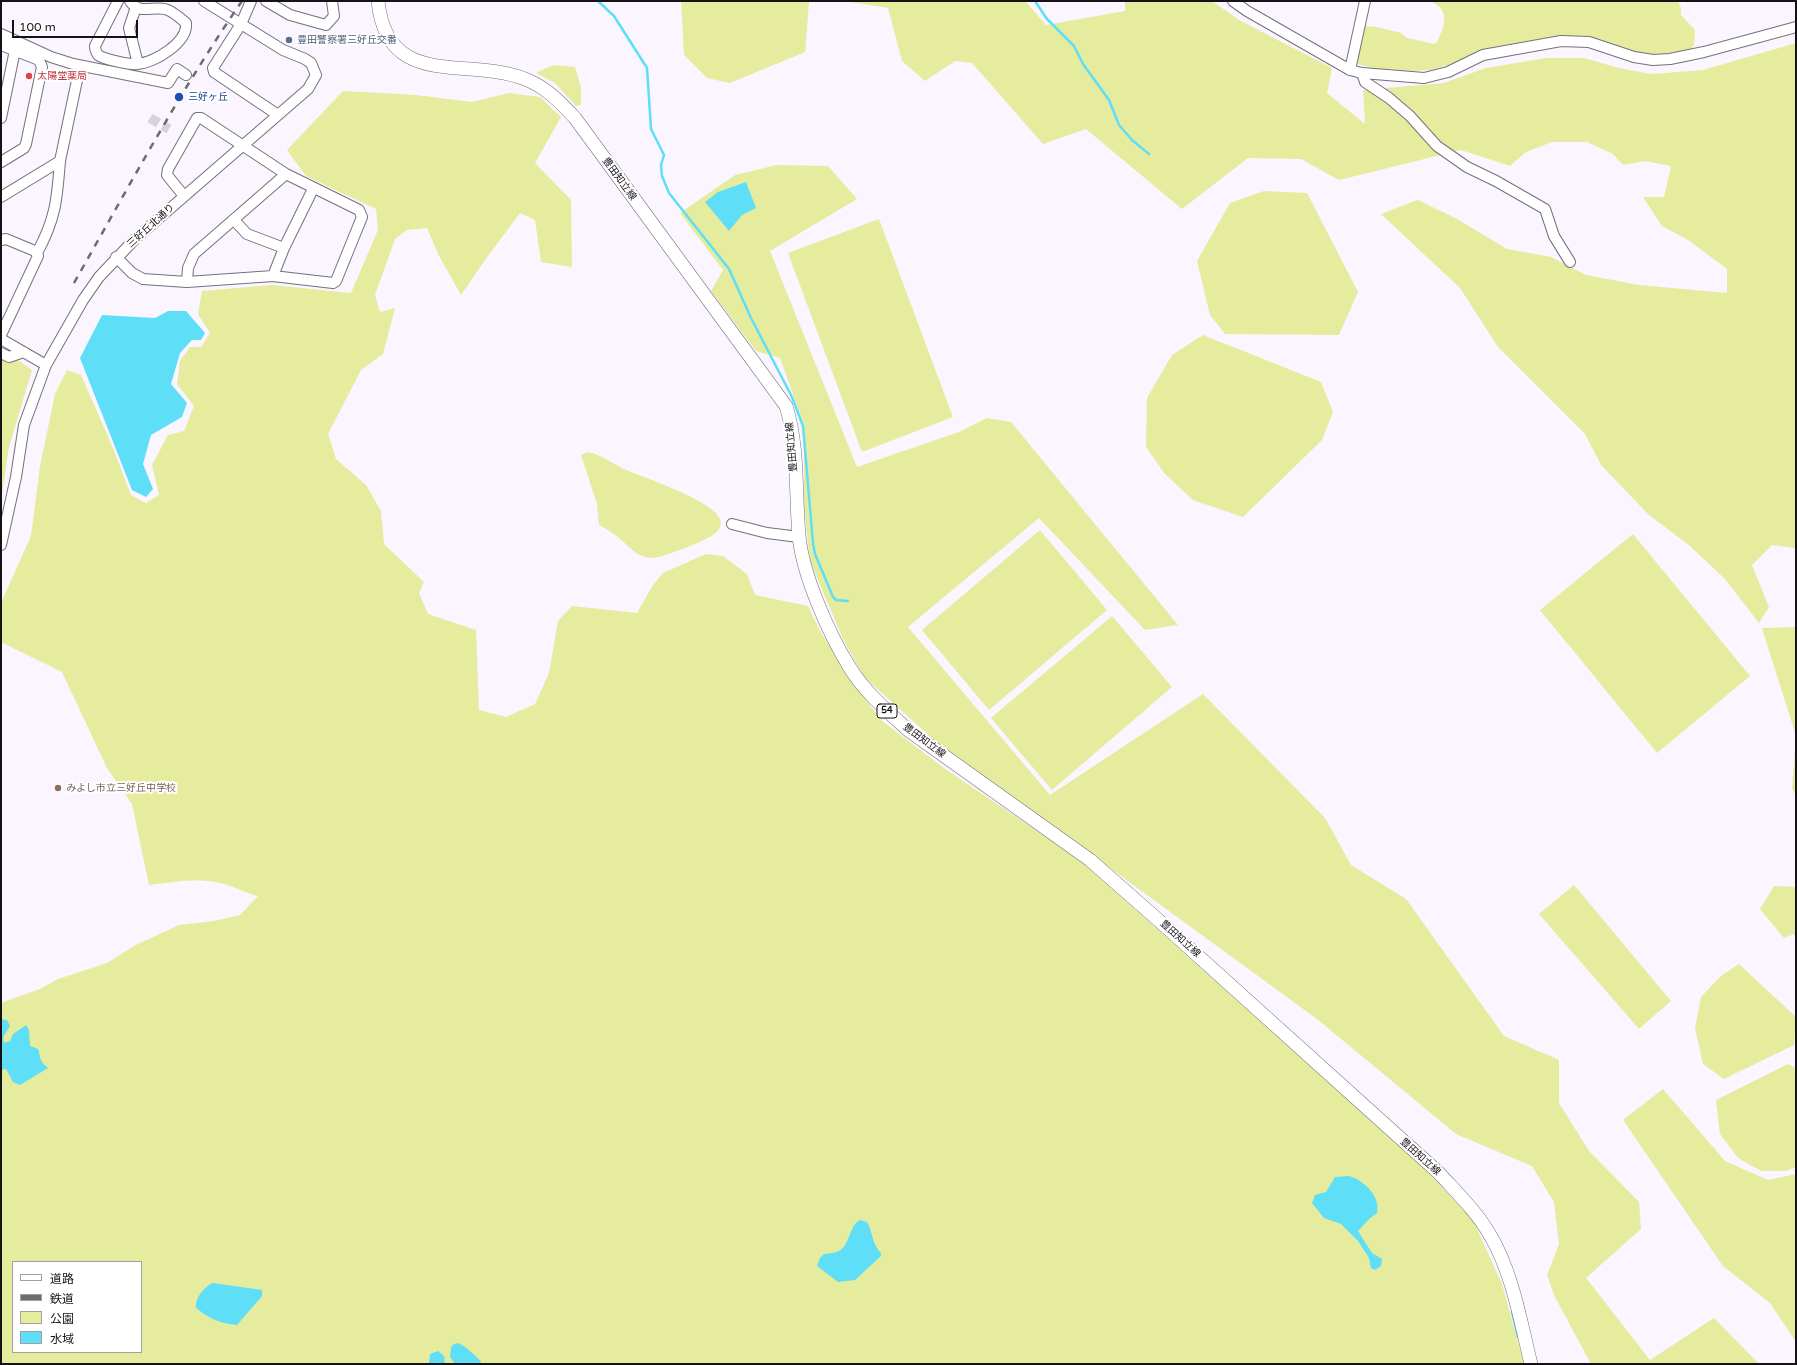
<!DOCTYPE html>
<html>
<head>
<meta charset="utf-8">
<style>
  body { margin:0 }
  #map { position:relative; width:1797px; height:1365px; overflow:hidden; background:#faf5fe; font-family:"Varela Round","Noto Sans JP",sans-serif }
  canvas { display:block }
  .frame { position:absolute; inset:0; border:2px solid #151217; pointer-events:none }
  .legend { position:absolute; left:12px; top:1261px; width:130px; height:92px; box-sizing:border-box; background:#fff; border:1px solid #a1a0a2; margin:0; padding:5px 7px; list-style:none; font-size:12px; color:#151217 }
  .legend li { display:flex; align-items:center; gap:8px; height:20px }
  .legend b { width:20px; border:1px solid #a1a0a2 }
  .scale { position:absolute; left:12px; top:20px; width:126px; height:18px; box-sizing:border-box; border:2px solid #151217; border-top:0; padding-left:5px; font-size:12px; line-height:14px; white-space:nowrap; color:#151217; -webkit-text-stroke:3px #fff; paint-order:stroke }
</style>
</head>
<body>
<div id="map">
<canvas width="1797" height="1365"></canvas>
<div class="frame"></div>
<ul class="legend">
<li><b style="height:5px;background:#fff"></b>道路</li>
<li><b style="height:5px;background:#6e6a70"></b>鉄道</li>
<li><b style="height:11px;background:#e5ec9e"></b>公園</li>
<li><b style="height:11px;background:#5fdef7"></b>水域</li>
</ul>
<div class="scale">100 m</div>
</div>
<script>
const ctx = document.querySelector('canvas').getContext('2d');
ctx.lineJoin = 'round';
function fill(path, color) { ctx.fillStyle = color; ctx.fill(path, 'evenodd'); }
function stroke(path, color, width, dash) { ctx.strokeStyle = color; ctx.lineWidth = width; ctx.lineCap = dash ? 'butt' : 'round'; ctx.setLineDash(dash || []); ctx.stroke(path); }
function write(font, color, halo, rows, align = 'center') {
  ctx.font = font + ' "Varela Round","Noto Sans JP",sans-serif'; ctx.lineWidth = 4; ctx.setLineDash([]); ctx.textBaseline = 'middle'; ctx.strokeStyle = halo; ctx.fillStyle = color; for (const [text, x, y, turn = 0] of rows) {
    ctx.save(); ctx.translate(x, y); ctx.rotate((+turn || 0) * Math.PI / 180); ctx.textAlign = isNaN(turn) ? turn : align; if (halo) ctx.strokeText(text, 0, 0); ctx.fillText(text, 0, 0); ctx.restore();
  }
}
fill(new Path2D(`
  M681,1H1025L1046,25L1125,11V1H1212L1239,20L1332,68L1327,93L1365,124L1363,90L1444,83L1486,68L1546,58H1584L1619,68L1651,74L1703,70L1796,43V548L1772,545L1752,565L1769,607L1759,623L1725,579L1690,546L1648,514L1601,465L1585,434L1498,347L1460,288L1381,214L1418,200L1457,219L1507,249L1551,257L1586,275L1639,285L1727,293V269L1688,240L1662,226L1643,197H1664L1671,166L1645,161L1623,165L1613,154L1587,142H1552L1526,152L1510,166L1461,150L1339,180L1301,159L1248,158L1182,209L1086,129L1043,144L972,63L955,61L925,81L902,61L888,8L844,1L809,2L805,52L730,83L707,78L684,55Z
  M1430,1H1678L1681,8V15L1695,30L1694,45L1691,49L1684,52L1657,55L1636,52L1585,36L1558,37L1517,45L1431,70L1413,71L1372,68L1355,63L1362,27L1366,26L1377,27L1401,33L1407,38L1434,44L1437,42C1445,25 1451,10 1430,1Z
  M553,65L575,67L581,87V105L576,106L555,83L536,73Z
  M343,91L416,95L472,102L509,93L540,97L561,117L535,163L571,200L572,267L541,262L535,220L520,213L485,260L461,295L438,254L427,228L407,230L395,239L375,295L380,312L395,308L383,354L361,370L328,434L336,459L366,485L381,511L384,544L424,582L419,593L428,614L476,630L479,710L506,717L535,704L549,673L558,621L572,606L637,613L653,585L663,573L706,554L723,556L747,574L755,595L808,606L819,629L849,678L882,721L948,771L1080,860L1418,1162L1473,1220L1502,1284L1524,1364H1V1003L40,989L58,979L107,963L134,946L179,925L214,921L240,915L258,896C245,893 234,886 220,883C197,877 173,882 149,885L132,804L107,768L62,672L1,642V603L31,536L40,466L55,394L67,370L81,375L113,448L131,495L146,503L159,495L152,465L168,435L184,431L194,406L177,384L180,361L190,347H201L210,333L198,314L202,291L272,285L351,293L378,230L376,209L306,176L287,150ZM13,1262H141V1352H13Z
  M777,165L828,166L857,199L770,251L857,467L959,432L987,418L1011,422L1178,625L1145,630L1039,518L908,627L1050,795L1203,694L1325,818L1351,865L1406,899L1504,1036L1559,1060V1103L1589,1151L1639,1202L1641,1229L1586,1278L1650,1360L1714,1318L1759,1364H1591L1554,1295L1547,1275L1559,1244L1554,1202L1532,1166L1456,1134L1317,1019L933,739L863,676L842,637L810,561L804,507V425L780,358L756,351L711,291L723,270L680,213L735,175Z
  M1264,191L1307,193L1358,292L1339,335L1225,334L1210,315L1197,261L1230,203Z
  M879,219L953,417L862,452L788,253Z
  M1203,335L1321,382L1333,412L1322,440L1243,517L1193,500L1165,474L1146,447L1147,398L1172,355Z
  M1,348L32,370L9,447L1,501Z
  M588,452C601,455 612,463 624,469C642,477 719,502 721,522C721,527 717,532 713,535C704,541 661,559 650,558C634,556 627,543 615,535C610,531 605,528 599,525L597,504L581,455Z
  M1040,530L1107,610L989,710L922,630Z
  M1633,534L1750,676L1657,753L1540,610Z
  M1112,616L1172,687L1052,790L991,718Z
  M1796,627V796L1792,789L1796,736L1762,628Z
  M1574,885L1671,1001L1639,1029L1539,914Z
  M1774,886L1796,887V939L1794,934L1784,938L1760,909Z
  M1739,964L1796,1017L1794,1045L1724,1079L1703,1064L1695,1028L1701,997L1721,976Z
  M1788,1064L1796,1068V1167L1786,1171H1761L1738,1158L1720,1134L1716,1100Z
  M1663,1089L1725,1161L1768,1180L1796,1174V1342L1770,1303L1723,1266L1623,1120Z`), '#e5ec9e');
fill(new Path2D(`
  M746,182L756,208L742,215L729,231L705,202L718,192Z
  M168,311H186L205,333L201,340H192L180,353L171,384L187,403L182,417L151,435L143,464L153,489L146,497L132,490L80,358L102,315L155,318Z
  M1,1019L7,1020L10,1026L3,1037L4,1043L10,1041L13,1034L26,1025L29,1030L30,1046C43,1050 37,1050 41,1060C42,1063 46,1066 48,1068L20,1085L13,1082L6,1069L1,1070Z
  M1349,1176C1364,1180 1381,1197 1377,1213L1369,1219L1358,1231L1372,1253L1382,1259L1381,1266L1375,1270L1371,1268L1369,1258L1358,1241L1341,1224L1324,1218L1312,1203L1315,1195L1326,1192L1335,1177Z
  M860,1220L867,1222C873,1233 872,1244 881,1253V1256L855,1280L838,1282L817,1266L820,1258L824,1254C829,1253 835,1253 839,1251C851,1244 848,1227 860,1220Z
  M213,1283L262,1290V1296L237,1325C219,1323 210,1319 196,1308C195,1298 204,1287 213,1283Z
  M458,1343C466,1346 474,1355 481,1361L480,1364H455L450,1357L451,1347L454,1344Z
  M438,1351L444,1356L445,1364H429L430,1354Z`), '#5fdef7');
stroke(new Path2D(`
  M598,1L614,16L647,68L651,129L664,155L661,165L662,176L669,193L729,269L751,318L792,397L803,426L813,543L815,554L833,597L836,600L848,601
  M1035,1L1047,19L1074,46L1083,64L1109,100L1119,125L1132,140L1149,154
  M1512,1312L1518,1337`), '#5fdef7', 2.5);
stroke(new Path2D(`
  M150,118L169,129`), '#d8d3db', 10, [10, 5]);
const minor = new Path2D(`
  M118,1L95,46C95,50 96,52 98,55C103,59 130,65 137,64C155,63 188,42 186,23C180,18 173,11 165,9C151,6 139,15 130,1
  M251,1L241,24L213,68L214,72L278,115
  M266,1L290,15L326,25L334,16L332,1
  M1233,1L1247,11L1350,70L1362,73L1424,78L1448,72L1483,55L1561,41L1589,42L1634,57L1653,60L1670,59L1704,52L1796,27
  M136,7L129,28L138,64
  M1,34L51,57L73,64L168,83L177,69L186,75
  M1,45L39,60L42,67L26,144L24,148L1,162
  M1350,70L1365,1
  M1362,73L1365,82L1389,98L1410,116L1437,146L1467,167L1496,181L1545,209L1554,236L1570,262
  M1,118L15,50
  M1,197L60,161L80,66
  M234,220L247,234L284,248
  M1,240L6,239L35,251L38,256L1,335
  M37,253C56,218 57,199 60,161
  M116,257L132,273L143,279L187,282L273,276L333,283L336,281L362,217L359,210L286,174L201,118H197L168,169L167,175L184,196
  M273,276L284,248L313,189
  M187,282L188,268L194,254L286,174
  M1,339L46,365
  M1,353L9,357L24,352
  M732,524L767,533L799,537
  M1,545L16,477L24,425L46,365L83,300L99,277L135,239L308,89L316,75L311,63L305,59L283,50L204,1`);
const major = new Path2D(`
  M378,1C387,91 467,56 525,79C546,87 560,102 575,118L786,406C799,447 795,493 799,535C802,574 829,634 850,668C865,692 887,711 908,730L1090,860L1156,918L1439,1173C1457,1193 1477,1212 1490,1235C1512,1271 1521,1323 1531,1364`);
stroke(minor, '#776f7d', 12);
stroke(major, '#776f7d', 14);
stroke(minor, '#fff', 10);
stroke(major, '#fff', 13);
stroke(new Path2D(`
  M74,283C128,188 180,91 242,1`), '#6e6a70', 2.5, [7, 7]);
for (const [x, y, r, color] of [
  [289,40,4,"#5c6f8a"],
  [29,76,4,"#e0444e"],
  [179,97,5,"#1a4fb4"],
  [58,788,4,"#8d6e63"]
]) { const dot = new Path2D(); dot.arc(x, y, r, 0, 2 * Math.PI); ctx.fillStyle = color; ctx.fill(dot); stroke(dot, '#fff', 1.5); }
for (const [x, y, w] of [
  [887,711,20]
]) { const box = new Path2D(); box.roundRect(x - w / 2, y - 7, w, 14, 3); ctx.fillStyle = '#fff'; ctx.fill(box); stroke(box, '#151217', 1); }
write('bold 9px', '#151217', null, [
  ["54",887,711]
]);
write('10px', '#4e5e75', '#fff', [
  ["豊田警察署三好丘交番",297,40]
], 'left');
write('10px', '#be3a42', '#fff', [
  ["太陽堂薬局",37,76]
], 'left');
write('10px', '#164399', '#fff', [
  ["三好ヶ丘",188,97]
], 'left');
write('10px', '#151217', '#fff', [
  ["豊田知立線",619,179,54],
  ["三好丘北通り",151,226,-42],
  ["豊田知立線",792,447,-95],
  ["豊田知立線",924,741,37],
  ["豊田知立線",1180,939,42],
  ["豊田知立線",1420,1157,42]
]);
write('10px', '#785e54', '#fff', [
  ["みよし市立三好丘中学校",66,788]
], 'left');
</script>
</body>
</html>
